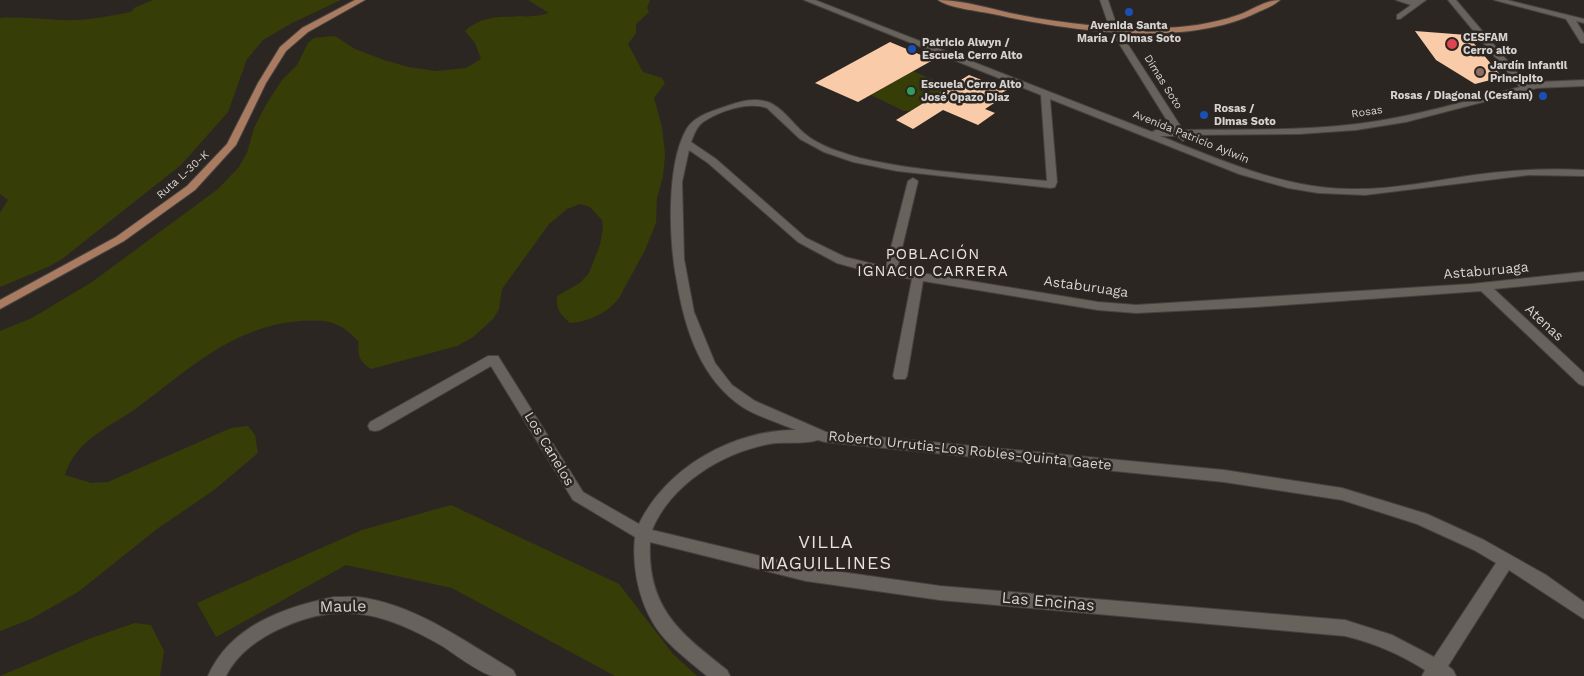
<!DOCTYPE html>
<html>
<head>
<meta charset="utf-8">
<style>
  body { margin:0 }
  canvas { display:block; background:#2c2622 }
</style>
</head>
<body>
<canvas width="1584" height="676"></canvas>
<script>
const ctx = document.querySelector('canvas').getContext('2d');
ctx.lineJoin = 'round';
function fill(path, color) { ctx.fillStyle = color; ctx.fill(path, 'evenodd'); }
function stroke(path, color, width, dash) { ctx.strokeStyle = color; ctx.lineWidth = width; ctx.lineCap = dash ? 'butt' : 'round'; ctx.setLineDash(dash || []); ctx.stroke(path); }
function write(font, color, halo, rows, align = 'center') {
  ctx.font = font + ' "Work Sans",sans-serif'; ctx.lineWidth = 5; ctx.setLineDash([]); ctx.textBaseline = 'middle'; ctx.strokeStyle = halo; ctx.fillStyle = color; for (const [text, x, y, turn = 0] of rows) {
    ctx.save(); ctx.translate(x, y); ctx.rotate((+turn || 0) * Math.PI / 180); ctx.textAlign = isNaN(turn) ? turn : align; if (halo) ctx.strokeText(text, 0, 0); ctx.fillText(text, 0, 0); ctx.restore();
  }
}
fill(new Path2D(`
  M153,0H341L292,23L263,40L247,59L228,112L181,165L62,259L48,267L0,287V213L8,200L0,194V18C26,16 52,21 78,20C96,19 114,15 131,12L134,8Z
  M528,0H650L647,8L649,12L636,24V33L628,44L643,72L662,78L665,83L654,98L662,127L665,154L663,176L657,198L656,223L645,250L619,298C608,313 588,322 570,323C560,314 556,309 557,296L580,283L589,273L600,245L603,228L602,220L590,207L580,204L567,209L549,224L502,289L499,309L493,319L473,337L457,346L371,369C360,362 357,356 359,342C340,321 327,319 299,321C232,327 189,369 138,407C110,427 75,440 65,475L91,483L108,482L231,428L248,426L255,435L258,453L214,490L157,529L78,592L31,619L0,631V331L32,318L92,282L218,189L239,167L247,153L254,128L267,103L282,80L297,65L308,43L314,38L335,36L355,49L384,60L408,67L436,71L466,68L481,59L475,43L465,31C490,8 520,22 549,13Z
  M913,71L950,87L910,111H904L871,95Z
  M451,505L619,584L673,654L697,676H615L452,588L346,565L216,637L197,603L362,530Z
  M135,623L151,625L164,651L160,676H0L91,638Z`), '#373d06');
fill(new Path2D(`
  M1415,31L1467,35L1502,77L1475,84L1436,60Z
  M890,42L933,60L858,102L815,83Z
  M969,75L1007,90L1000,94L1005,96L985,109L995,113L978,125L943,110L913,129L896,120Z`), '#f9cba8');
const minor = new Path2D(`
  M804,0H815L1152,132L1156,130H1173L1110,29L1100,0H1108L1118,29L1183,130C1240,129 1300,131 1357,124C1413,117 1466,101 1520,87L1448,0H1456L1528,85L1537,82L1584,80V86L1537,88L1406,122L1356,130L1299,134L1186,135L1188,138L1183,141L1177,136H1160C1221,160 1282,188 1349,189C1391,190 1433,181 1474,175C1511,170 1547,168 1584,170V176L1529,175L1365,195L1318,193L1288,188L1239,174L1050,99L1057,182L1055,187L1051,188L897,171L853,162L824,152L800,139L767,108C748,101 719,111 703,122C696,127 694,135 691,142L716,159L806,238L845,257L886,267L908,181L913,178L918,181L897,269L1098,302L1136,305L1471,284L1584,272V280L1494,289L1584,373V386L1579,384L1481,291L1256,307L1136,313L1098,310L923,281L907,376L905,379H895L893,376L912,279L873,273L837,263L798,242L708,163L689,150L682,182L684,259L694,312L715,363L732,385L755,401L826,432L1224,470L1342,488L1427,514L1484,540L1546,575L1584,602V619L1509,570L1448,666L1453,670L1456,676H1422L1425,670C1400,654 1374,643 1345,636L940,600L806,581L650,542C647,608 680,633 727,670L730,676H707C688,660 664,643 652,621C638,597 632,564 635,537L573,500L491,366L380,430L375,431L370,430L368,426L370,422L488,356H498L583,492L639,524C667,467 733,430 796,430C779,423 759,417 744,408C701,380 685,330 677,282C669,242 666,166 686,130C694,116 710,112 724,107C738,102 753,97 768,102C782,107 793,124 805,134C819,146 842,153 860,158C918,172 986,175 1047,181L1041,95ZM818,440L825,442L1224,482L1342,500L1417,524L1474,550L1496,563L1434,657L1392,635L1345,620L940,586L806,567L652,530C671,484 722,453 769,444C784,441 803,445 818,440Z
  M1396,0H1426L1400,19H1397V15L1411,5Z
  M1494,0H1507L1584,19V23L1576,21L1584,34V43H1581L1566,19Z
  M334,597C344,597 355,596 365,598C419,607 467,643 513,670L516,676C508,676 500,676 493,676C483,675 454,654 444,647C391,616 345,600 286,626C262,636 238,652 226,676H208C230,626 284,607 334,597Z`);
const major = new Path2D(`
  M355,0H365L308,32L286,51L266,83L236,145L195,190L124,241L0,309V300L116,237L187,186L227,144L258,83L280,47L302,28Z
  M938,0C965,0 993,10 1020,15C1065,24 1110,28 1156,28C1183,28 1212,24 1238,15C1253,10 1264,0 1280,0C1274,6 1264,9 1256,13C1183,48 1071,31 993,14C979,11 949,8 938,0Z`);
stroke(minor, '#47423f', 2);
stroke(major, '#47423f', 2);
fill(minor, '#68625d');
fill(major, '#a97c62');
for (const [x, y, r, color] of [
  [1129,12,5,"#1a4fb4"],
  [1452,44,6,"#e0444e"],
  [912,49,5,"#1a4fb4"],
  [1480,72,5,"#8d6e63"],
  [911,91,5,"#2e9e5b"],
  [1543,96,5,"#1a4fb4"],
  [1204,115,5,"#1a4fb4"]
]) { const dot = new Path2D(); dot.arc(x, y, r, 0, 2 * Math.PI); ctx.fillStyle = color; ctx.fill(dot); stroke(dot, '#2c2622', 2); }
write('bold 11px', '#d7d3d1', '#2c2622', [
  ["Avenida Santa",1129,26,"center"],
  ["María / Dimas Soto",1129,39,"center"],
  ["CESFAM",1463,38],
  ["Cerro alto",1463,51],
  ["Patricio Alwyn /",922,43],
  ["Escuela Cerro Alto",922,56],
  ["Jardín Infantil",1490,66],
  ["Principito",1490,79],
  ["Escuela Cerro Alto",921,85],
  ["José Opazo Diaz",921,98],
  ["Rosas / Diagonal (Cesfam)",1533,96,"right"],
  ["Rosas /",1214,109],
  ["Dimas Soto",1214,122]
], 'left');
write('11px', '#d7d3d1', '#2c2622', [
  ["Dimas Soto",1163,82,58],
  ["Rosas",1367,112,-8],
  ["Avenida Patricio Aylwin",1191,137,22],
  ["Ruta L-30-K",183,175,-42]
]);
write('14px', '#d7d3d1', '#2c2622', [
  ["Astaburuaga",1486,271,-5],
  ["Astaburuaga",1086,287,8],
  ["Atenas",1544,323,43],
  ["Los Canelos",549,449,59],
  ["Roberto Urrutia-Los Robles-Quinta Gaete",970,451,6]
]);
ctx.letterSpacing = '1px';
write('15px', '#e9e2dc', '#2c2622', [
  ["POBLACIÓN",933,255],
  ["IGNACIO CARRERA",933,272]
]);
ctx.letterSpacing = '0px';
write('16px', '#d7d3d1', '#2c2622', [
  ["Las Encinas",1048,602,5],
  ["Maule",343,607,-1]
]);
ctx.letterSpacing = '1px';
write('18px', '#e9e2dc', '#2c2622', [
  ["VILLA",826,543],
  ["MAGUILLINES",826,564]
]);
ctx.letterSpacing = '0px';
</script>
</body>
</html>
